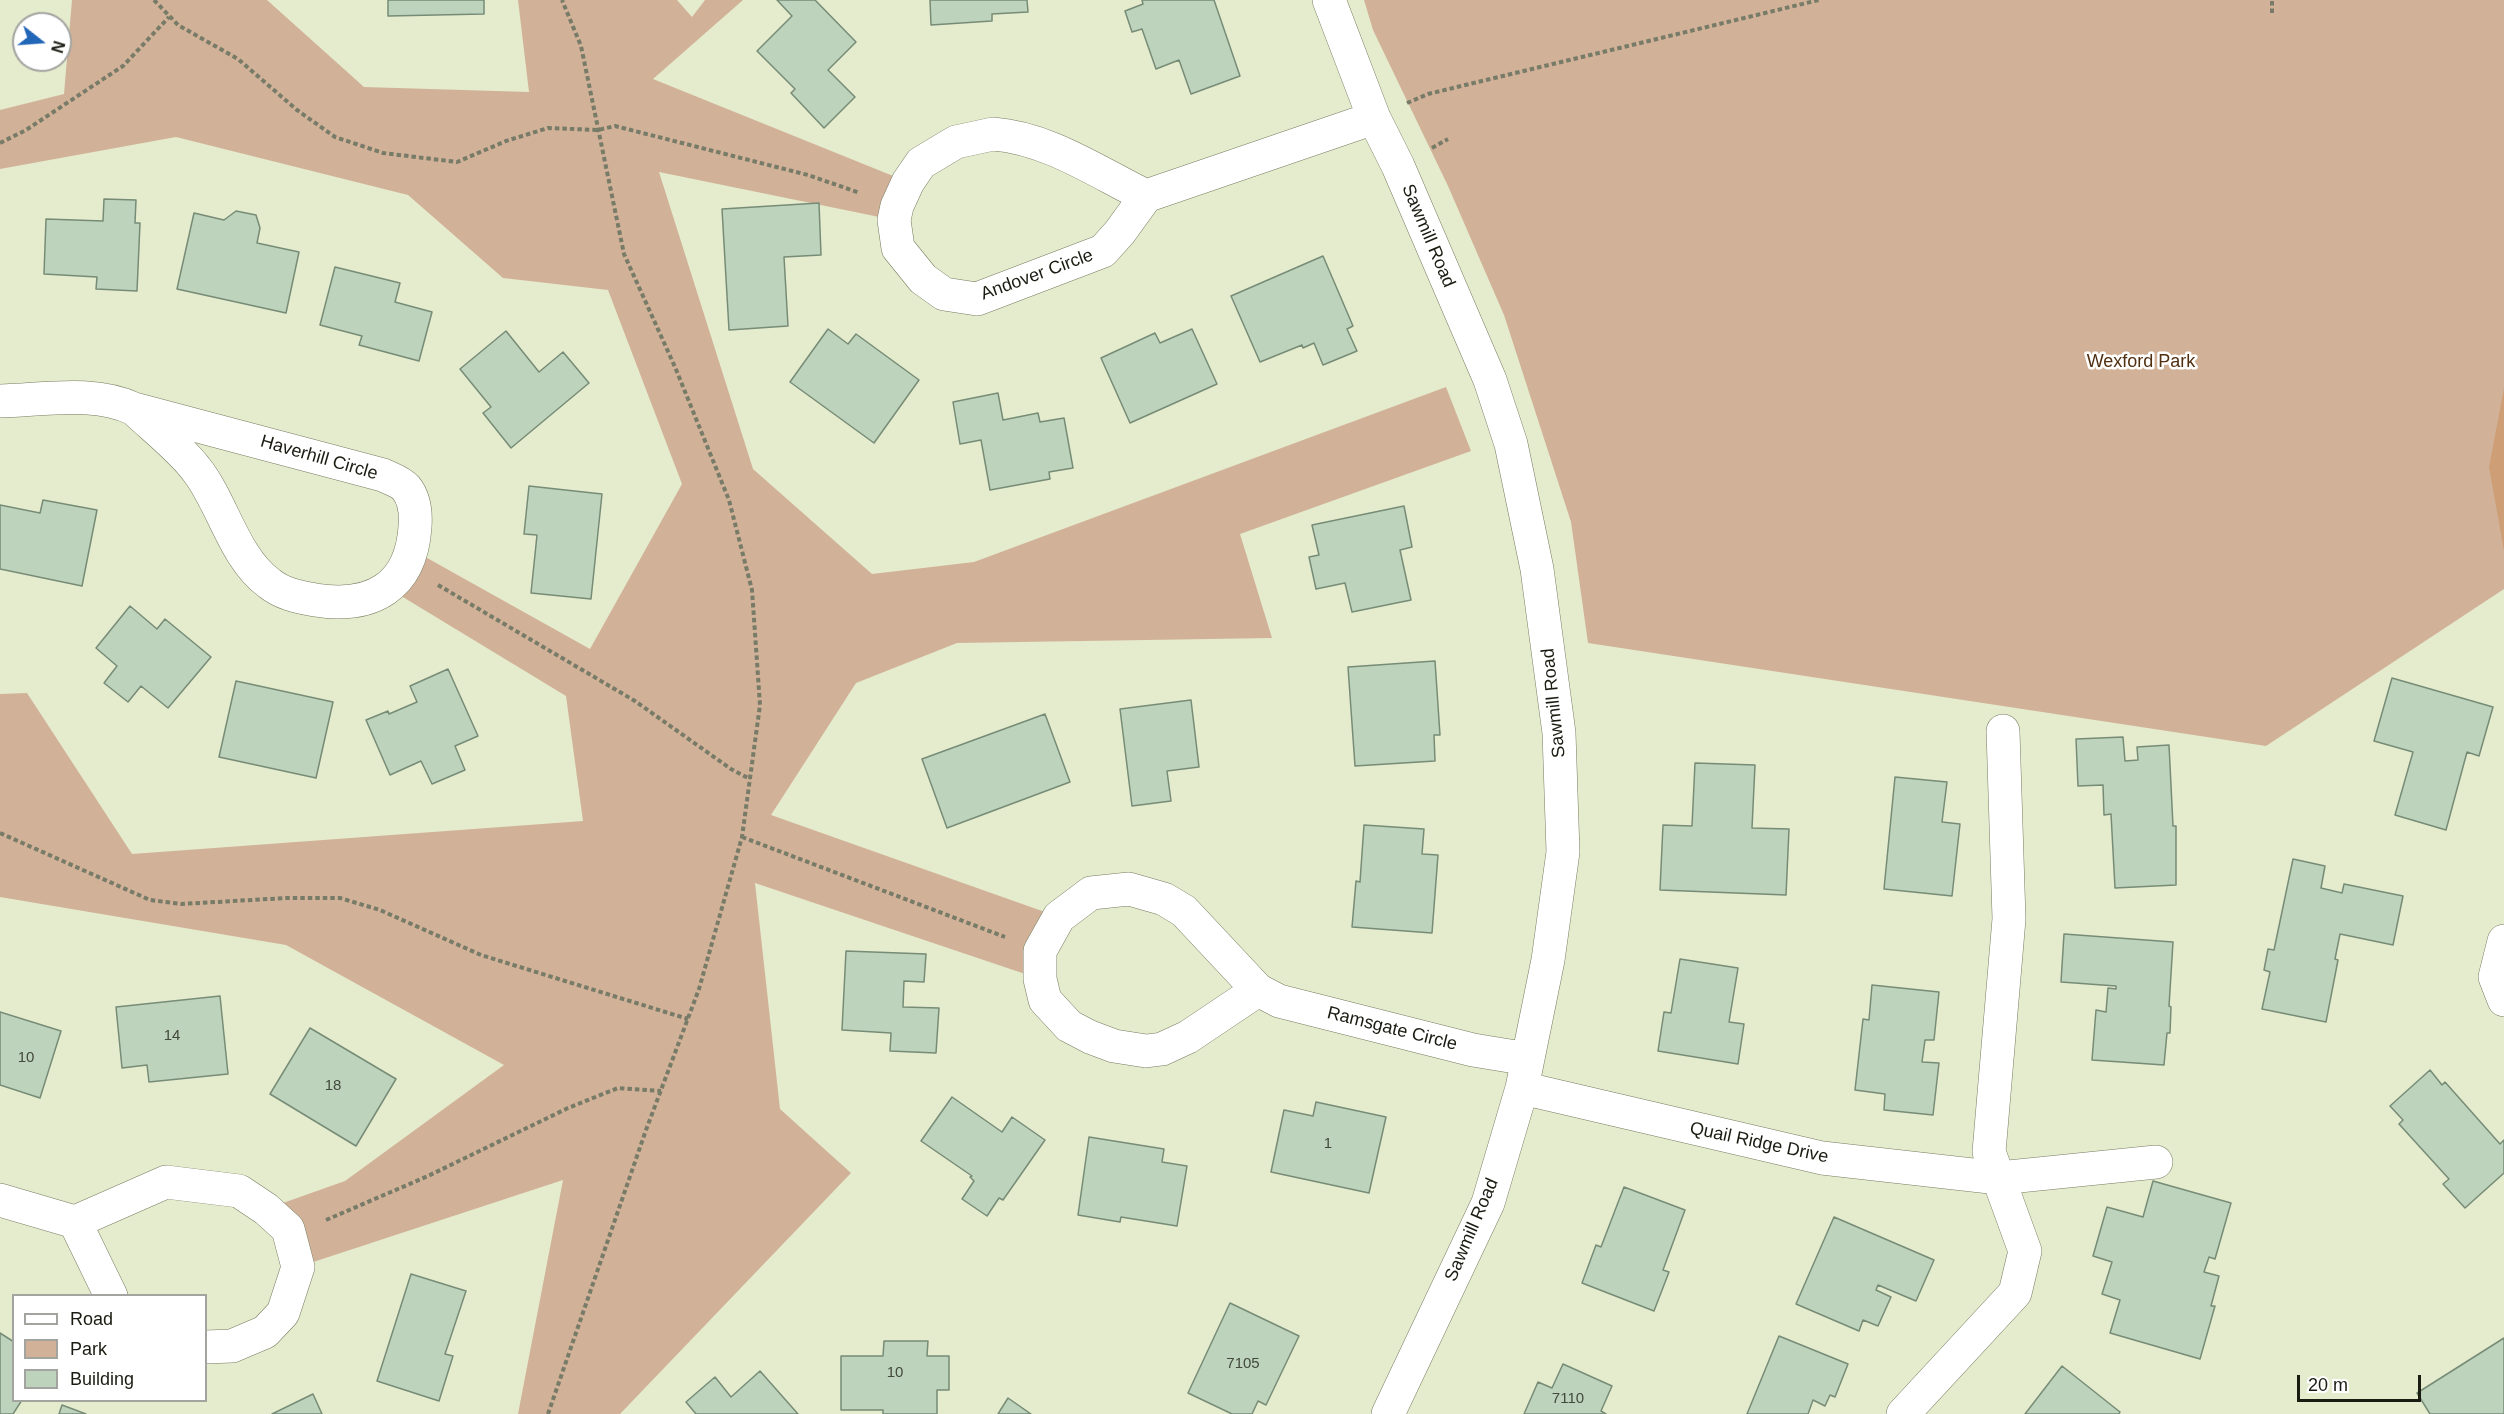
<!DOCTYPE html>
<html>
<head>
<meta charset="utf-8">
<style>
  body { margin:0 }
  #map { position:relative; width:2504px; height:1414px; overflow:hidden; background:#e5ebcd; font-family:Helvetica,sans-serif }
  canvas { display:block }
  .legend { position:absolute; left:12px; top:1294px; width:195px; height:108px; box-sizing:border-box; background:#fff; border:2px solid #a3a4a0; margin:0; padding:8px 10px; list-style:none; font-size:18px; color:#1a1c11 }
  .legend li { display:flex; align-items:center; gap:12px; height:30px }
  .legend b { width:30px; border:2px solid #a3a4a0 }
  .north { position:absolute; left:12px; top:12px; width:60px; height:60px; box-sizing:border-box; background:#fff; border:2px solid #a3a4a0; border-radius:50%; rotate:107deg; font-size:16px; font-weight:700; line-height:24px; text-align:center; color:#1a1c11 }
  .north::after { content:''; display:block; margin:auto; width:21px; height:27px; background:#2266b7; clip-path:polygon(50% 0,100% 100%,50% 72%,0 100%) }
  .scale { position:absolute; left:2297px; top:1375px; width:124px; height:27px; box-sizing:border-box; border:3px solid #1a1c11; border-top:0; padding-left:8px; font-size:18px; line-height:21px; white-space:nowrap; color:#1a1c11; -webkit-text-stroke:4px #fff; paint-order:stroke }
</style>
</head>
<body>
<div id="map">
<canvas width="2504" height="1414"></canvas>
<ul class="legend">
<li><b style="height:8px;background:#fff"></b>Road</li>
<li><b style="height:16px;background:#d1b298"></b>Park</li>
<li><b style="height:16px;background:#bdd3bc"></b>Building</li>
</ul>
<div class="north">N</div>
<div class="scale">20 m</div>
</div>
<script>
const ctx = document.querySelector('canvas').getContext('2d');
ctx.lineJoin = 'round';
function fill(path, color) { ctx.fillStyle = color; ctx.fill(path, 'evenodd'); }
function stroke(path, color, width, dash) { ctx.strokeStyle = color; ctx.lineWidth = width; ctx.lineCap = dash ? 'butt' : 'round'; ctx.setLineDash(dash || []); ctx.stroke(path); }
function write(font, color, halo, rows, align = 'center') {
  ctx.font = font + ' Helvetica,sans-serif'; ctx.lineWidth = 5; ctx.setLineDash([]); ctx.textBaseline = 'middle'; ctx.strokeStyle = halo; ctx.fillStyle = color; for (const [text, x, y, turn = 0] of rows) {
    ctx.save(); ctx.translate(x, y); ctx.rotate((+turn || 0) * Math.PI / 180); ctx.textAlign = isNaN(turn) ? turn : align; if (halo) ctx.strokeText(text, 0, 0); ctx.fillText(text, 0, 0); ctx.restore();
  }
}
fill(new Path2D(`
  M72,0H267L364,87L529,92L518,0H677L692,17L705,0H743L653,79L908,182L894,220L659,172L753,469L872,574L974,562L1446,387L1471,451L1240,534L1272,638L957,643L856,683L771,815L1059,917L1040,979L755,883L780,1109L851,1173L620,1414H518L563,1180L298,1267L266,1209L345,1181L504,1065L286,945L0,897V694L27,693L132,854L583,821L566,696L388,588L411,549L590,649L682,484L608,290L503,278L408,195L176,137L0,169V110L64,94Z
  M1364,0H2504V589L2266,746L1588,643L1571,522L1504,315L1448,186L1373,30Z`), '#d1b298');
fill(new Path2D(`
  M2504,388V551L2489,467Z`), '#ce9f77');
const building = new Path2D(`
  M388,0H484V14L388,16Z
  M777,0H815L856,42L828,70L855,97L824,128L791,93L795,89L757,51L792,16Z
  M930,0H1027L1028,12L992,14V21L931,25Z
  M1142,0H1214L1240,76L1191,94L1179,60L1156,69L1142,29L1132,32L1125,11L1143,4Z
  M104,199L136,200L135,223H140L137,291L96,289L97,277L44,274L46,219L103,221Z
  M819,203L821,255L784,257L788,326L729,330L722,209Z
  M236,211L256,215L260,228L257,243L299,252L286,313L177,289L194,213L224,220Z
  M1323,256L1353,326L1347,329L1357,351L1323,365L1314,343L1303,348L1302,345L1260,362L1231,296Z
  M335,267L400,283L395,302L432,312L419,361L359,345L362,336L320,325Z
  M828,329L848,344L856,334L919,380L874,443L790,382Z
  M1192,329L1217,384L1130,423L1101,358L1155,333L1160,343Z
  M506,331L539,372L563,352L589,383L511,448L483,413L491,407L460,369Z
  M998,393L1003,420L1038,413L1040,422L1064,418L1073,468L1049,472L1050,479L990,490L981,440L960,444L953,402Z
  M529,486L602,494L591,599L531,593L537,535L524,534Z
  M43,500L97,510L82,586L0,569V505L40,513Z
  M1404,506L1412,547L1400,550L1411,600L1352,612L1345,583L1316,589L1309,557L1319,555L1312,525Z
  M130,606L157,629L165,619L211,657L168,708L141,686L128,702L104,683L117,666L96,648Z
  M1435,661L1440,735H1434L1435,761L1355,766L1348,667Z
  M448,669L478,736L455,746L465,770L432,784L421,761L390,775L366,720L388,711L389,714L417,702L410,686Z
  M2392,678L2493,707L2479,756L2467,752L2446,830L2395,815L2413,752L2374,741Z
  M236,681L333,702L316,778L219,757Z
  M1191,700L1199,767L1167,771L1171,801L1132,806L1120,709Z
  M1045,714L1070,782L947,828L922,759Z
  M2123,737L2125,761L2138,760L2137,747L2169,745L2173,826H2176V885L2115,888L2111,814L2104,815L2103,785L2078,786L2076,739Z
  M1695,763L1755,765L1752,828L1789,829L1786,895L1660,890L1663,825L1692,826Z
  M1895,777L1947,782L1942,822L1960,824L1952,896L1884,889Z
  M1364,825L1424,829L1422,854L1438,855L1432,933L1352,927L1356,881L1360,882Z
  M2293,859L2325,866L2321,888L2342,893L2344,884L2403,896L2393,945L2340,934L2335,959L2338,960L2326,1022L2262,1009L2270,972L2264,970L2268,949L2274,950Z
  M2064,934L2173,942L2169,1006L2171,1007L2170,1033H2167L2164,1065L2092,1060L2096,1010L2106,1012L2108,988L2116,989V986L2061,982Z
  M846,951L926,954L924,982L904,981L903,1007L939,1008L936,1053L890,1051L891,1033L842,1030Z
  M1680,959L1738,968L1729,1022L1744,1024L1738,1064L1658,1051L1664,1012L1671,1013Z
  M1872,985L1939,992L1934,1040H1925L1922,1062L1939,1063L1933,1115L1884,1110L1885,1094L1855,1090L1863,1019L1869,1020Z
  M220,996L228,1074L149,1082L147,1065L122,1068L116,1007Z
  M0,1012L61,1031L40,1098L0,1085Z
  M310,1028L396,1079L356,1146L270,1094Z
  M2430,1070L2442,1085L2445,1082L2500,1144L2504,1140V1173L2465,1208L2443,1184L2449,1179L2399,1124L2403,1120L2390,1106Z
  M952,1097L1002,1132L1012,1117L1045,1140L1003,1200L999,1198L987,1216L962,1199L974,1181L970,1177L972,1176L921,1141Z
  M1316,1102L1386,1117L1369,1193L1271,1172L1284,1110L1313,1116Z
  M1089,1137L1164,1149L1162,1162L1187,1166L1177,1226L1121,1217L1120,1222L1078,1215Z
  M2153,1181L2231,1203L2215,1259L2209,1257L2204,1272L2219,1276L2211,1306H2215L2200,1359L2110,1333L2120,1300L2102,1294L2112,1262L2093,1256L2107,1207L2143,1217Z
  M1624,1187L1685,1210L1663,1270L1669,1272L1654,1311L1582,1283L1596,1245L1601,1247Z
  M1834,1217L1934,1260L1916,1301L1878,1285L1876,1290L1891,1297L1878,1326L1863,1320L1859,1331L1796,1304Z
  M411,1274L466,1291L445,1354L453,1356L439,1401L377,1381Z
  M1230,1303L1299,1336L1266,1405L1258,1401L1252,1414H1232L1188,1393Z
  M0,1333L14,1342V1400H22L13,1414H0Z
  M1779,1336L1848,1364L1835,1397L1830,1395L1825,1406L1813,1400L1808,1414H1747Z
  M2504,1338V1414H2430L2417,1393Z
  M884,1341H928L927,1356H949V1390H937V1414H883V1410H841V1356H883Z
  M1563,1364L1612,1386L1601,1411L1606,1414H1524L1538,1382L1552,1388Z
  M2062,1366L2120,1412L2119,1414H2025Z
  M760,1371L798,1414H696L686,1402L715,1377L731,1397Z
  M313,1394L322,1414H272Z
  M1008,1398L1031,1414H998Z
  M62,1405L86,1414H59Z`);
fill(building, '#bdd3bc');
stroke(building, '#778c76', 1.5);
const minor = new Path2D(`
  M1329,0L1374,118L1398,166L1490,380L1511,444L1537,569L1559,733L1563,852L1548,960L1522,1088L1488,1203L1388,1414
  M993,134C1048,138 1097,172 1146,196L1120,232L1103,251L977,299L944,294L923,279L898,248L894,220L897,206L908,182L921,163L956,142Z
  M1146,196L1374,118
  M0,401C44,400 94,390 134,409
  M134,409L383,475C389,478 401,482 406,488C415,499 416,514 415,527C411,587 372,609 315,600C299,597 282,594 269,583C234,558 222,501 196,469C179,447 154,428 134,409Z
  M1129,889L1164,899L1184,911L1258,990L1188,1037L1162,1049L1146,1051L1114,1046L1090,1037L1069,1026L1045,1000L1040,979V951L1059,917L1091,893Z
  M2504,941L2495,977L2504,1000
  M1258,990L1279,1001L1473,1050L1528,1059
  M1522,1088L1822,1158L1999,1178L2156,1162
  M0,1200L75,1222
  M111,1296L75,1222L166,1182L239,1191L266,1209L288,1229L298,1267L283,1313L265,1332L232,1346L206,1347
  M1903,1414L2015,1293L2025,1251L1989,1152L2009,919L2003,731`);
stroke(minor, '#777c61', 34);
stroke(new Path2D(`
  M154,0L178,25L238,59L297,110L335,137L383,153L457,162L506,141L548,128L598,130L615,126L808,175L860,193
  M2272,13V0
  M1407,103L1428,94L1819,0
  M0,143L26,130L123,66L169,17
  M1432,148L1448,139
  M438,585L635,701L731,769L750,779
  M0,833L150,900L181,904L286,898H340L380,910L481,955L688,1019
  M742,837L1005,937
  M326,1220L428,1176L568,1108L618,1088L661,1091
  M548,1414L646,1130L699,989L742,837L760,705L752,590L729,500L675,367L624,254L581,46L562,0`), '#777b67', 4, [4.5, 3]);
stroke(minor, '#fff', 33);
write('15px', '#434a3c', null, [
  ["14",172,1036],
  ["10",26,1058],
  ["18",333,1086],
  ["1",1328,1144],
  ["7105",1243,1364],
  ["10",895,1373],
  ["7110",1568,1399]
]);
write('18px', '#1a1c11', '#fff', [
  ["Sawmill Road",1428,236,67],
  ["Andover Circle",1037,275,-20],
  ["Haverhill Circle",319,458,16],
  ["Sawmill Road",1554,703,-96],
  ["Ramsgate Circle",1392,1029,14],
  ["Quail Ridge Drive",1759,1143,12],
  ["Sawmill Road",1472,1230,-67]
]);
write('18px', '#513011', '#fff', [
  ["Wexford Park",2141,362]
]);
</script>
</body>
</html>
